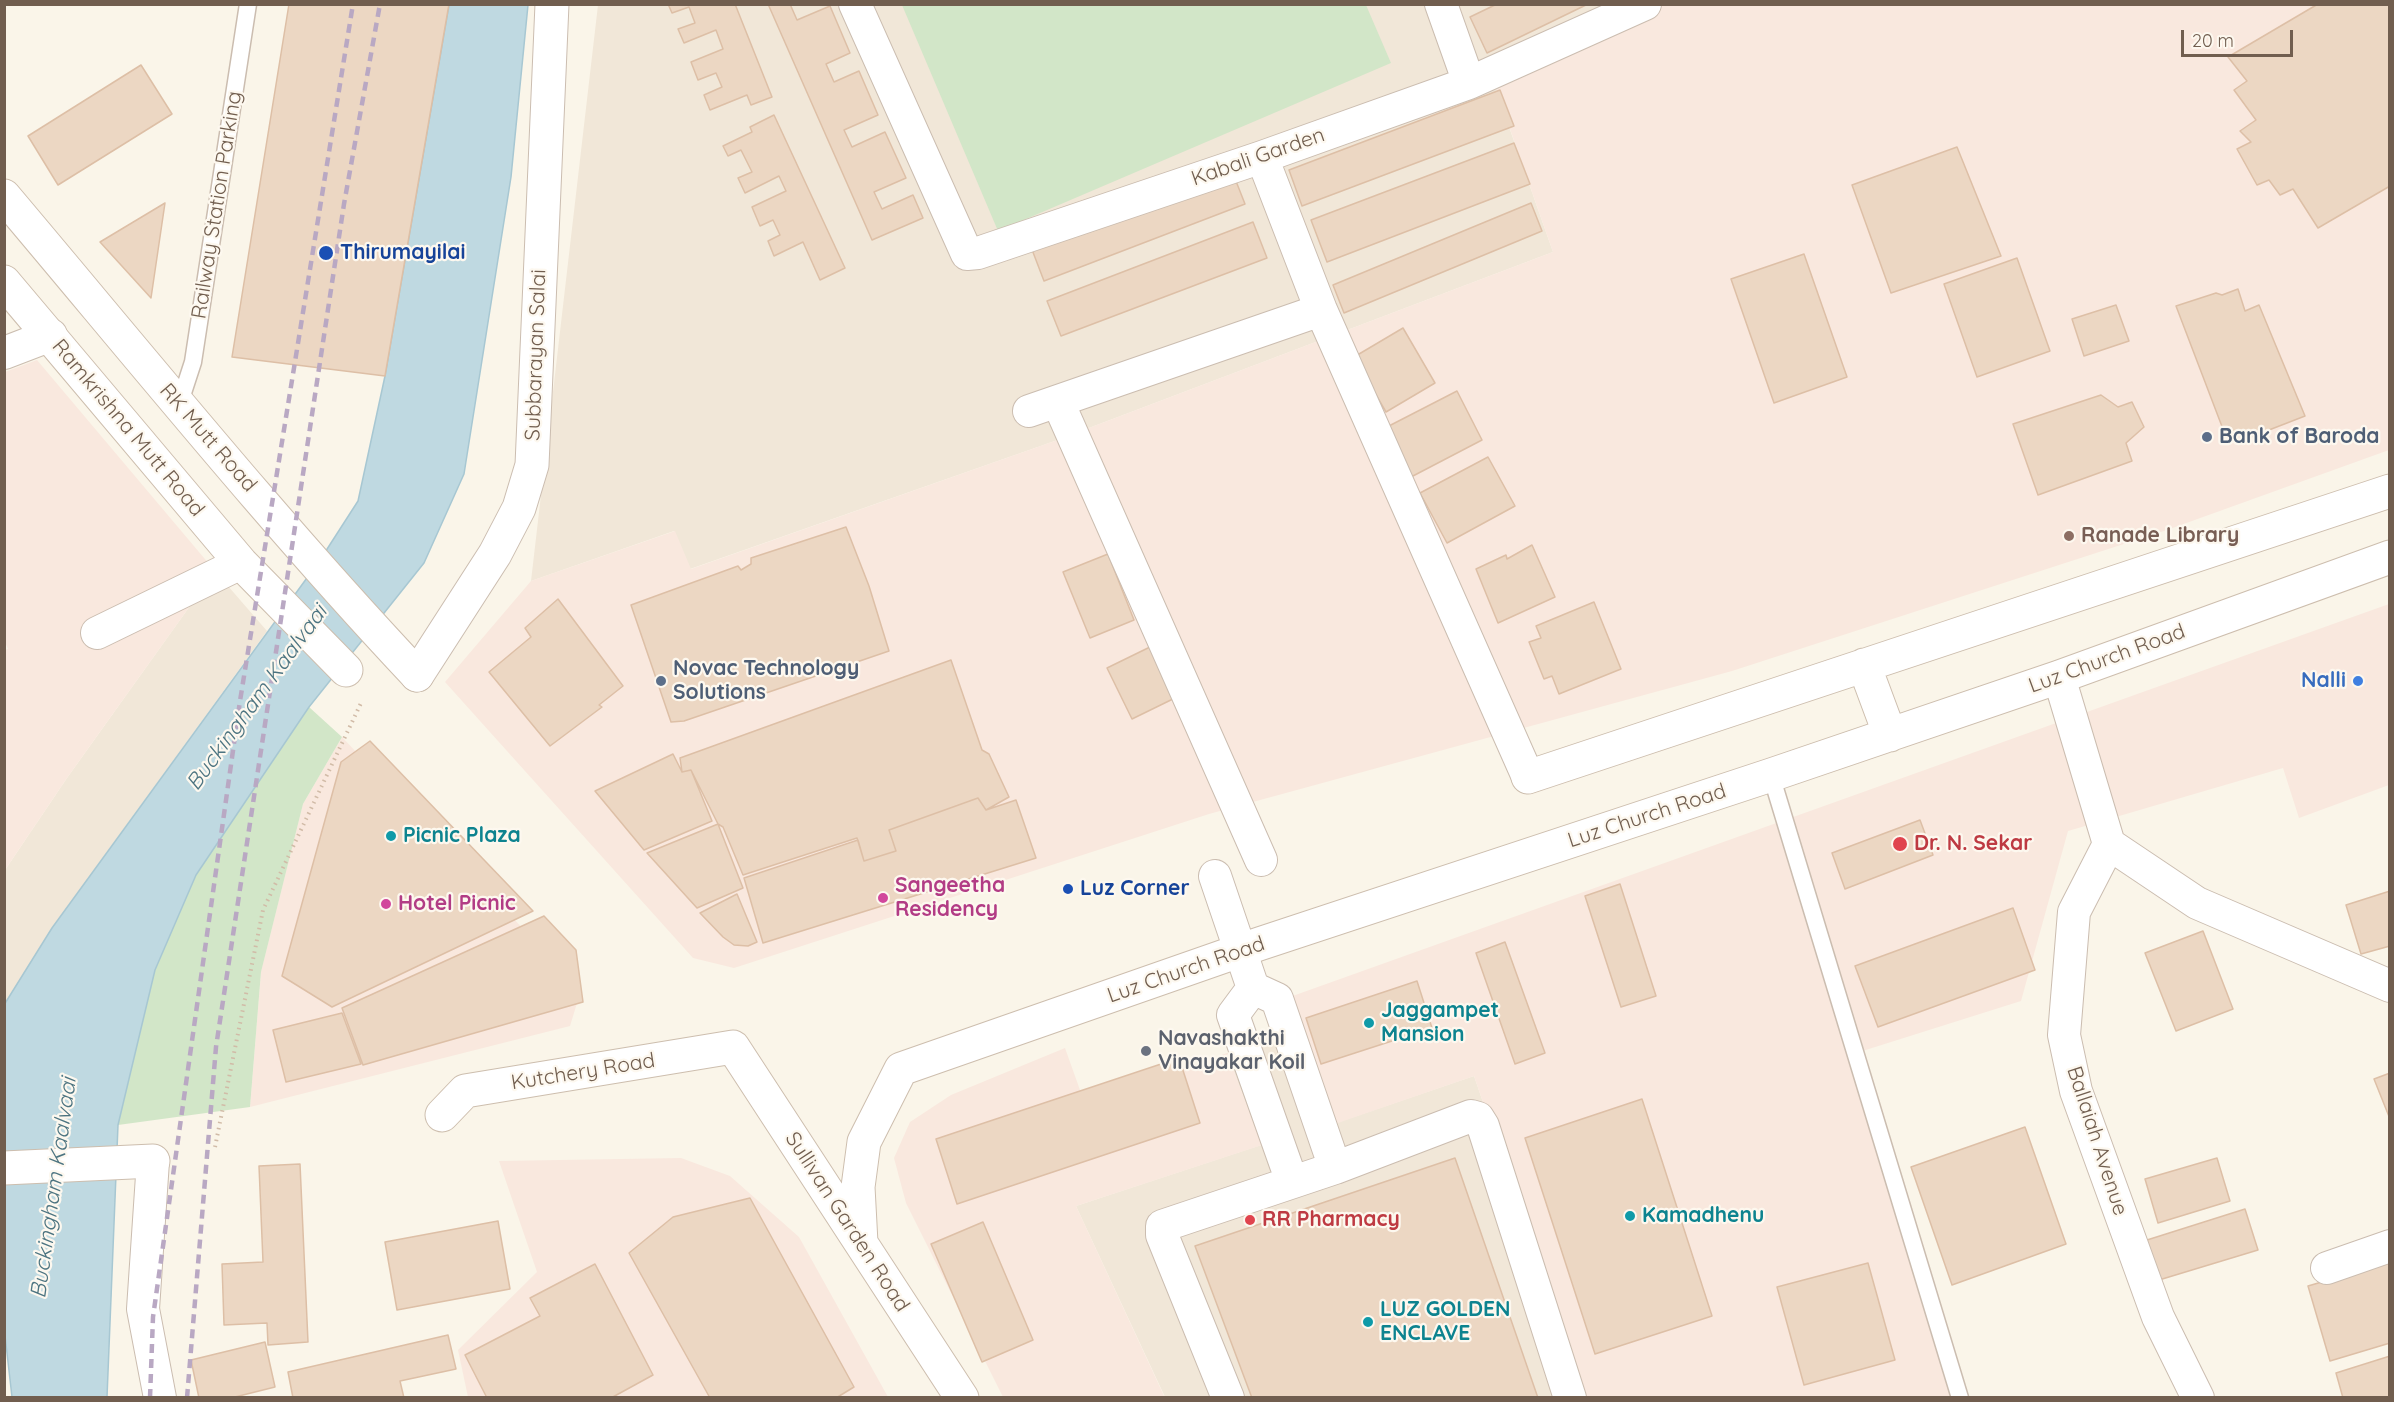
<!DOCTYPE html>
<html>
<head>
<meta charset="utf-8">
<style>
  body { margin:0 }
  #map { position:relative; width:2394px; height:1402px; overflow:hidden; background:#faf5e9; font-family:Quicksand,sans-serif }
  canvas { display:block }
  .frame { position:absolute; inset:0; border:6px solid #715e4f; pointer-events:none }
  .scale { position:absolute; left:2181px; top:30px; width:112px; height:27px; box-sizing:border-box; border:3px solid #715e4f; border-top:0; padding-left:8px; font-size:18px; line-height:21px; white-space:nowrap; color:#715e4f; -webkit-text-stroke:4px #fdf8ef; paint-order:stroke }
</style>
</head>
<body>
<div id="map">
<canvas width="2394" height="1402"></canvas>
<div class="frame"></div>
<div class="scale">20 m</div>
</div>
<script>
const ctx = document.querySelector('canvas').getContext('2d');
ctx.lineJoin = 'round';
function fill(path, color) { ctx.fillStyle = color; ctx.fill(path, 'evenodd'); }
function stroke(path, color, width, dash) { ctx.strokeStyle = color; ctx.lineWidth = width; ctx.lineCap = dash ? 'butt' : 'round'; ctx.setLineDash(dash || []); ctx.stroke(path); }
function write(font, color, halo, rows, align = 'center') {
  ctx.font = font + ' Quicksand,sans-serif'; ctx.lineWidth = 4.5; ctx.setLineDash([]); ctx.textBaseline = 'middle'; ctx.strokeStyle = halo; ctx.fillStyle = color; for (const [text, x, y, turn = 0] of rows) {
    ctx.save(); ctx.translate(x, y); ctx.rotate((+turn || 0) * Math.PI / 180); ctx.textAlign = isNaN(turn) ? turn : align; if (halo) ctx.strokeText(text, 0, 0); ctx.fillText(text, 0, 0); ctx.restore();
  }
}
fill(new Path2D(`
  M598,5H1643L1489,70L1553,252L1052,442L690,569L674,531L531,581Z
  M215,571L267,631L52,928L5,1005V870L67,778Z
  M1296,1026L1333,1124L1474,1076L1584,1397H1165L1076,1206L1261,1145L1227,1053Z`), '#f1e7d8');
fill(new Path2D(`
  M1643,5H2389V450L2167,530L1732,671L1209,814L734,968L693,958L445,682L531,581L675,531L691,569L1052,442L1553,252L1489,69Z
  M37,360L215,571L67,778L5,870L4,650L8,649L4,640L5,372Z
  M2389,604V785L2299,818L2283,768L2068,831L2021,1001L1853,1054L1960,1397H1584L1474,1076L1332,1125L1287,998Z
  M342,737L581,990L570,1026L250,1107L261,972L303,804Z
  M1065,1048L1085,1104L1227,1053L1262,1145L1076,1206L1165,1398L1003,1397L906,1203L894,1158L910,1122L951,1095Z
  M681,1158L730,1176L799,1237L888,1397H468L458,1350L537,1272L499,1161Z`), '#f9e8de');
fill(new Path2D(`
  M902,5H1366L1391,63L998,231Z
  M309,707L342,737L303,804L261,972L250,1107L118,1125L155,970L196,875Z`), '#d2e6c8');
const water = new Path2D(`
  M449,5H528L511,177L464,474L424,563L309,707L196,875L155,970L118,1125L107,1397H12L4,1327V1005L52,928L320,560L358,501L385,376Z`);
fill(water, '#bfd9e1');
stroke(water, '#a7c7d2', 1.5);
const building = new Path2D(`
  M289,4H449L385,376L232,357Z
  M668,4H735L772,97L751,105L747,95L710,110L704,95L722,87L716,73L698,80L691,62L723,49L716,30L684,43L678,29L695,23L689,7L672,13Z
  M768,4H790L797,20L830,6L850,53L826,64L834,82L859,71L878,115L844,130L852,147L885,132L906,178L874,192L882,209L913,195L923,218L872,240Z
  M1497,4H1588L1487,53L1470,17Z
  M2318,4H2390V186L2318,228L2293,189L2280,195L2269,180L2257,185L2237,149L2251,142L2240,131L2256,120L2234,90L2247,81L2228,57Z
  M141,65L172,114L58,185L28,136Z
  M1500,90L1514,126L1302,206L1289,170Z
  M774,115L845,268L820,280L803,242L774,256L768,241L780,235L773,220L760,226L752,207L786,191L779,176L745,193L738,178L752,172L741,150L728,156L723,146L752,132L750,127Z
  M1514,143L1530,184L1327,262L1311,220Z
  M1957,147L2001,256L1891,293L1852,185Z
  M1232,171L1245,204L1044,281L1031,247Z
  M165,203L151,298L100,242Z
  M1531,203L1542,231L1344,313L1333,285Z
  M1253,222L1267,258L1061,336L1047,301Z
  M1804,254L1847,377L1774,403L1731,279Z
  M2017,258L2050,351L1977,377L1944,284Z
  M2238,289L2245,311L2259,305L2305,416L2251,437L2247,431L2226,437L2176,306L2216,293L2222,295Z
  M2116,305L2129,341L2084,356L2072,319Z
  M1403,328L1435,383L1386,412L1354,357Z
  M1457,391L1482,440L1411,477L1385,428Z
  M2101,395L2118,407L2132,402L2144,427L2126,443L2132,461L2038,495L2013,424Z
  M1488,457L1515,506L1447,543L1420,493Z
  M846,527L869,586L889,651L684,721L671,722L631,605L738,566L741,570L751,564V558Z
  M1532,545L1555,597L1498,623L1476,569L1506,555L1507,559Z
  M1108,554L1134,620L1090,638L1063,572Z
  M558,599L623,686L599,705L602,707L550,746L489,672L531,637L525,628Z
  M1594,602L1621,669L1559,694L1552,676L1544,679L1529,642L1541,638L1536,626Z
  M1152,646L1177,697L1132,719L1107,668Z
  M951,660L982,750L989,754L1009,797L986,810L978,798L889,830L896,851L864,861L857,838L743,875L723,827L718,824L691,770L682,772L680,758Z
  M370,741L533,911L332,1007L282,976L341,762Z
  M673,754L682,772L691,770L712,821L644,850L595,791Z
  M978,798L986,810L1016,800L1036,858L763,943L744,878L858,840L864,861L896,851L889,830Z
  M1920,820L1933,855L1845,889L1832,853Z
  M718,824L743,888L697,908L647,853Z
  M1620,884L1656,996L1621,1007L1585,896Z
  M2390,891V946L2361,954L2346,905Z
  M737,894L757,942L748,946L734,945L723,937L700,913Z
  M2013,908L2035,970L1878,1027L1855,966Z
  M544,916L576,950L583,1002L363,1065L342,1008Z
  M2203,931L2233,1009L2176,1031L2145,953Z
  M1505,942L1545,1053L1515,1064L1476,953Z
  M1417,981L1432,1028L1321,1064L1306,1018Z
  M342,1013L361,1064L286,1082L273,1030Z
  M1179,1058L1200,1123L957,1204L936,1139Z
  M2390,1073V1119L2374,1079Z
  M1642,1099L1712,1316L1595,1354L1525,1138Z
  M2025,1127L2066,1244L1952,1285L1911,1167Z
  M1455,1158L1538,1398H1252L1195,1246Z
  M2217,1158L2230,1201L2158,1223L2145,1179Z
  M300,1164L308,1342L268,1345L267,1323L224,1325L222,1264L263,1262L259,1166Z
  M750,1198L854,1387L836,1398H710L629,1253L673,1217Z
  M2245,1209L2258,1250L2159,1280L2147,1240Z
  M498,1221L510,1289L397,1310L385,1242Z
  M983,1222L1033,1340L982,1362L931,1244Z
  M2390,1262V1343L2330,1361L2308,1286Z
  M1868,1263L1895,1360L1804,1385L1777,1287Z
  M595,1264L653,1375L611,1398H487L465,1355L540,1316L530,1298Z
  M448,1335L456,1369L400,1381L404,1398H293L288,1372Z
  M265,1342L275,1387L231,1398H199L191,1360Z
  M2390,1356V1398H2343L2336,1373Z`);
fill(building, '#ecd7c3');
stroke(building, '#ddbfa6', 1.5);
const service = new Path2D(`
  M179,405L193,362L248,4
  M1771,775L1960,1398`);
const minor = new Path2D(`
  M855,4L967,254L978,253L1262,157L1469,83L1441,4
  M1469,83L1645,4
  M1262,157L1321,310L1528,777
  M4,353L51,335
  M1058,402L1261,860
  M1029,411L1321,310
  M97,633L241,563
  M2059,677L2109,844L2197,903L2390,986
  M2109,844L2074,912L2064,1035L2076,1091L2158,1317L2198,1398
  M1215,876L1253,988L1277,999L1335,1168
  M1253,988L1233,1015L1292,1182
  M153,1161L143,1309L160,1398
  M2327,1268L2390,1246
  M1228,1398L1162,1235V1226L1335,1168L1471,1116L1478,1118L1483,1126L1570,1398`);
const tertiary = new Path2D(`
  M417,675L495,554L519,508L532,465L552,4`);
const secondary = new Path2D(`
  M4,196C140,357 273,522 417,675
  M4,282L241,563L346,670
  M1864,665L1890,735
  M1528,777L2390,491
  M442,1115L465,1091L733,1047L962,1398
  M4,1168L153,1161
  M861,1243L858,1187L864,1142L901,1069L1259,944L1771,775L2059,677L2390,557`);
stroke(service, '#cbbdb0', 19);
stroke(minor, '#cbbdb0', 34);
stroke(tertiary, '#cbbdb0', 35);
stroke(secondary, '#cdbeae', 35);
stroke(new Path2D(`
  M215,1147L263,910L362,701`), '#d1bba7', 4, [1.5, 4.5]);
stroke(service, '#fff', 16);
stroke(minor, '#fff', 32);
stroke(tertiary, '#fff', 33);
stroke(secondary, '#fff', 33);
stroke(new Path2D(`
  M150,1398L153,1317L240,701L353,4
  M187,1398L216,1047L344,204L380,4`), '#b9a8c3', 4.5, [9, 6]);
for (const [x, y, r, color] of [
  [326,253,8,"#1a4fb4"],
  [2207,437,6,"#5c6f8a"],
  [2069,536,6,"#8d6e63"],
  [661,681,6,"#5c6f8a"],
  [2358,681,6,"#3f7fe0"],
  [391,836,6,"#0f9aa8"],
  [1900,844,8,"#e0444e"],
  [1068,889,6,"#1a4fb4"],
  [883,898,6,"#d1479c"],
  [386,904,6,"#d1479c"],
  [1369,1023,6,"#0f9aa8"],
  [1146,1051,6,"#6b7280"],
  [1630,1216,6,"#0f9aa8"],
  [1250,1220,6,"#e0444e"],
  [1368,1322,6,"#0f9aa8"]
]) { const dot = new Path2D(); dot.arc(x, y, r, 0, 2 * Math.PI); ctx.fillStyle = color; ctx.fill(dot); stroke(dot, '#fdf8ef', 2); }
write('21px', '#715e4f', '#fdf8ef', [
  ["Kabali Garden",1258,157,-19],
  ["Railway Station Parking",217,205,-81],
  ["Subbarayan Salai",536,355,-88],
  ["Ramkrishna Mutt Road",128,428,50],
  ["RK Mutt Road",208,438,49],
  ["Luz Church Road",2107,659,-20],
  ["Luz Church Road",1647,816,-18],
  ["Luz Church Road",1186,970,-19],
  ["Kutchery Road",583,1072,-9],
  ["Ballaiah Avenue",2097,1141,72],
  ["Sullivan Garden Road",847,1222,57]
]);
write('bold 21px', '#164399', '#fdf8ef', [
  ["Thirumayilai",340,253],
  ["Luz Corner",1080,889]
], 'left');
write('bold 21px', '#4e5e75', '#fdf8ef', [
  ["Bank of Baroda",2219,437],
  ["Novac Technology",673,669],
  ["Solutions",673,693]
], 'left');
write('bold 21px', '#785e54', '#fdf8ef', [
  ["Ranade Library",2081,536]
], 'left');
write('bold 21px', '#366cbe', '#fdf8ef', [
  ["Nalli",2346,681]
], 'right');
write('bold 21px', '#0d838f', '#fdf8ef', [
  ["Picnic Plaza",403,836],
  ["Jaggampet",1381,1011],
  ["Mansion",1381,1035],
  ["Kamadhenu",1642,1216],
  ["LUZ GOLDEN",1380,1310],
  ["ENCLAVE",1380,1334]
], 'left');
write('bold 21px', '#be3a42', '#fdf8ef', [
  ["Dr. N. Sekar",1914,844],
  ["RR Pharmacy",1262,1220]
], 'left');
write('bold 21px', '#b23c85', '#fdf8ef', [
  ["Sangeetha",895,886],
  ["Residency",895,910],
  ["Hotel Picnic",398,904]
], 'left');
write('bold 21px', '#5b616d', '#fdf8ef', [
  ["Navashakthi",1158,1039],
  ["Vinayakar Koil",1158,1063]
], 'left');
write('italic 22px', '#4c7481', '#fdf8ef', [
  ["Buckingham Kaalvaai",257,698,-54],
  ["Buckingham Kaalvaai",54,1188,-82]
]);
</script>
</body>
</html>
